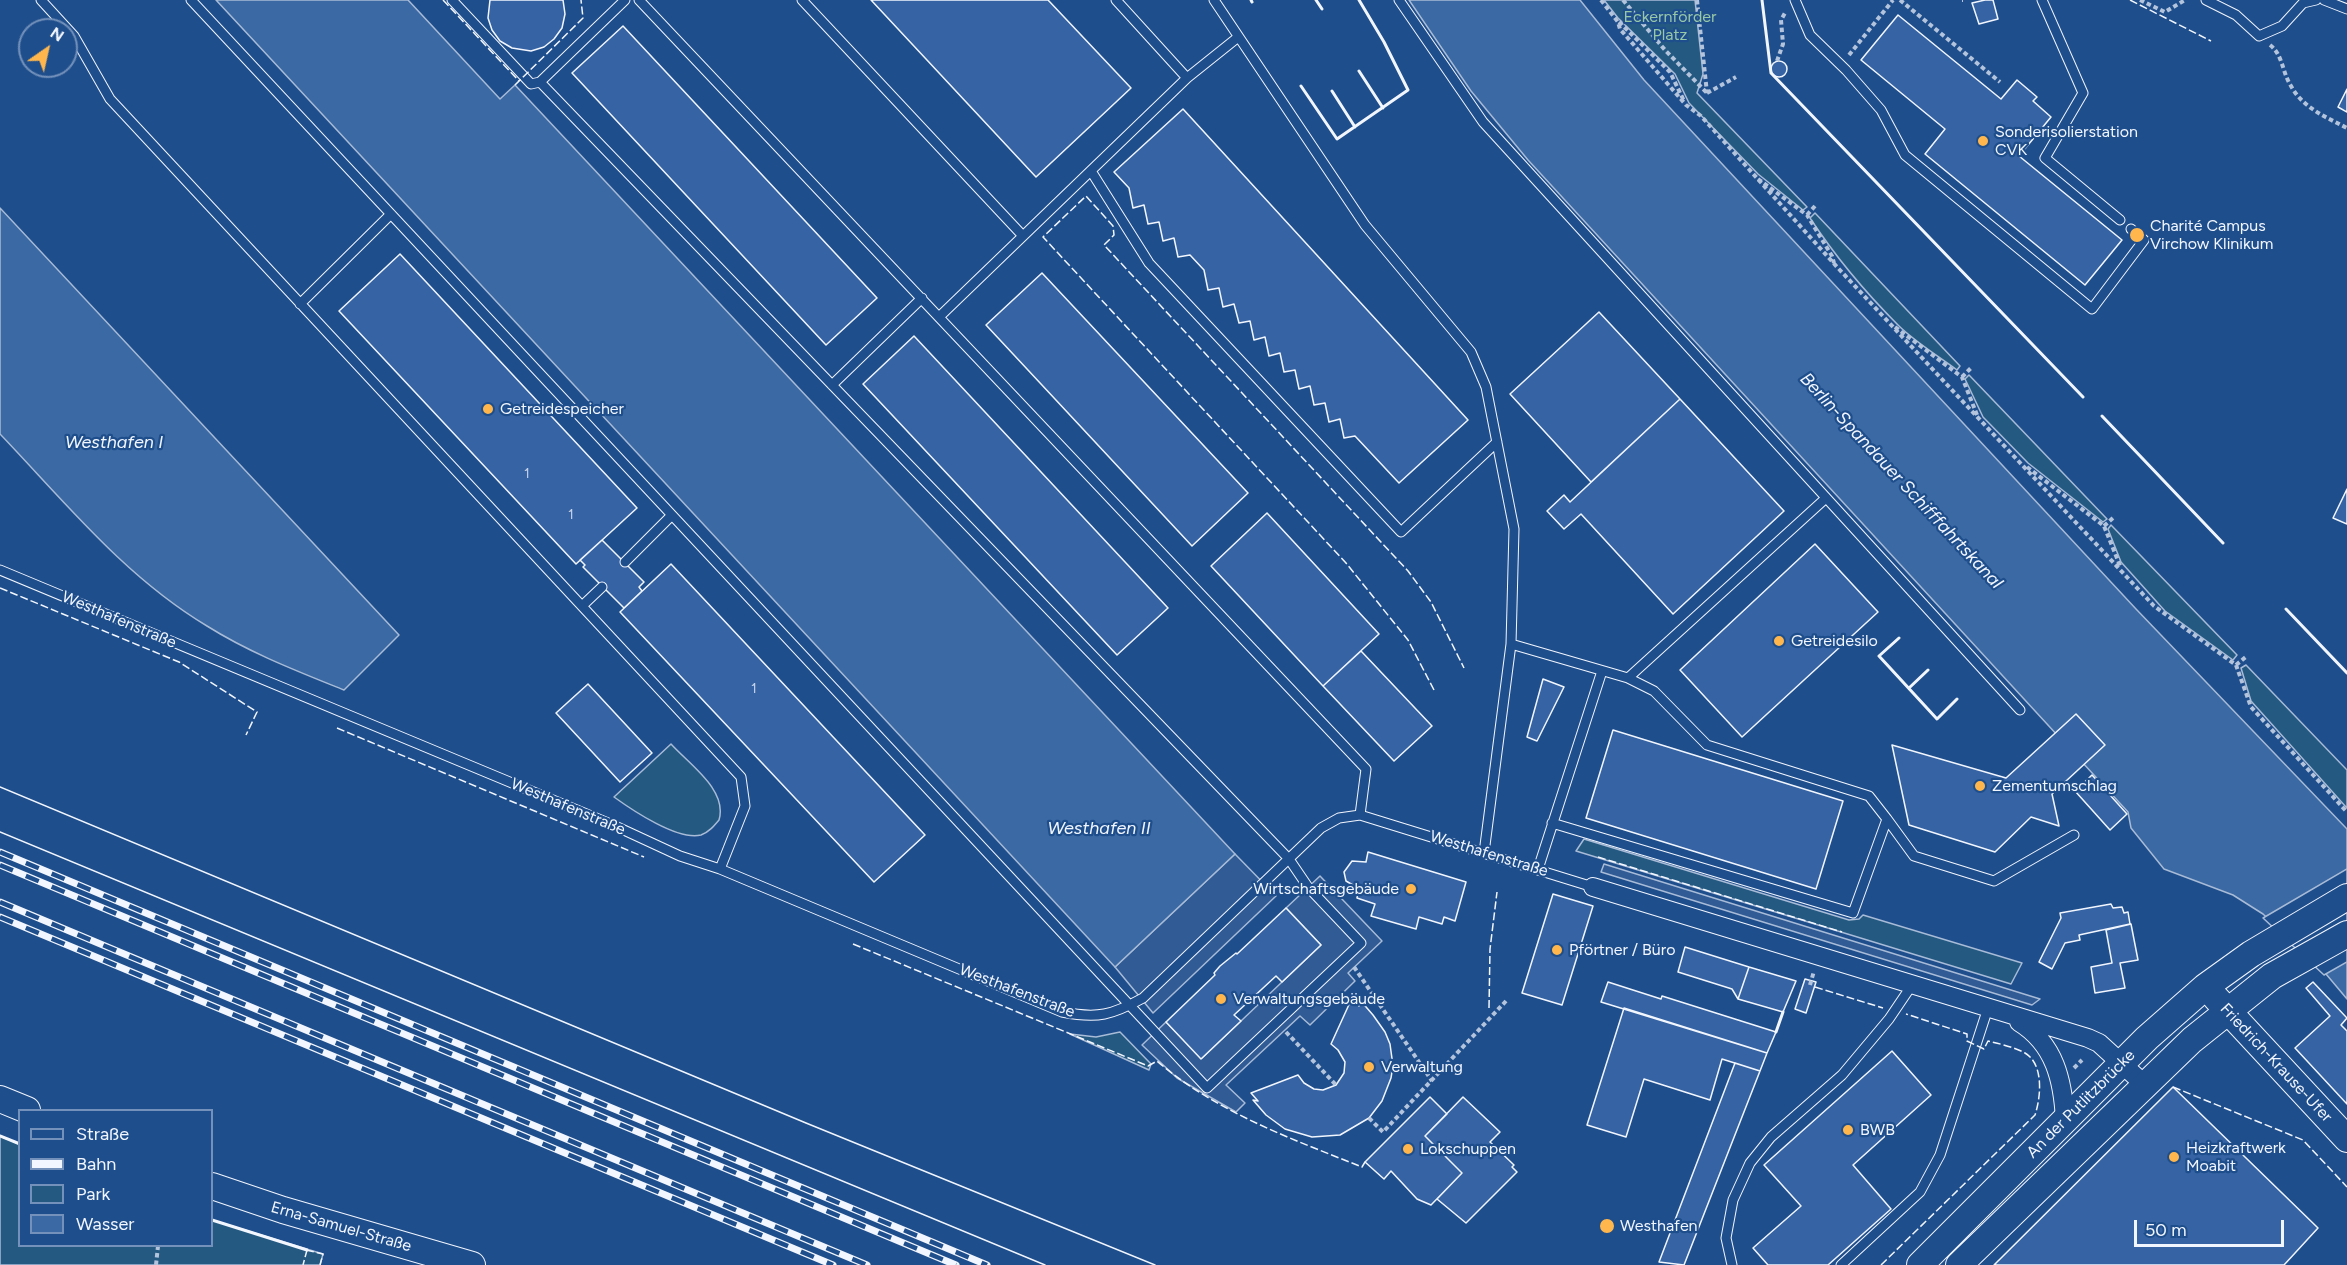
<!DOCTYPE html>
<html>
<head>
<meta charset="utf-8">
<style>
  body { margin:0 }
  #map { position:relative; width:2347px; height:1265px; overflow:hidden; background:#1f4e8c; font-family:Figtree,sans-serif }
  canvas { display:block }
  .legend { position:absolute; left:18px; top:1109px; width:195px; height:138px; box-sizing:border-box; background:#1f4e8c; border:2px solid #7391ba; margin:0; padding:8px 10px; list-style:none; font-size:18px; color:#f2f6ff }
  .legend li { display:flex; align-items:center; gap:12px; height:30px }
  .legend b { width:30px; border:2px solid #7391ba }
  .north { position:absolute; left:18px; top:18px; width:60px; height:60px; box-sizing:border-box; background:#1f4e8c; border:2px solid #7391ba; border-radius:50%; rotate:34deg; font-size:16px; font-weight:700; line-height:24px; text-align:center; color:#f2f6ff }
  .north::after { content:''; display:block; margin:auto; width:21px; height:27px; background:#ffb74d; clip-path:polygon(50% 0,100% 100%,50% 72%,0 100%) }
  .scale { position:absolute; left:2134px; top:1220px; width:150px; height:27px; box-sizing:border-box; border:3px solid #f2f6ff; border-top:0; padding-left:8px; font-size:18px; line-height:21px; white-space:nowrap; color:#f2f6ff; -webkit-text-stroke:4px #1f4e8c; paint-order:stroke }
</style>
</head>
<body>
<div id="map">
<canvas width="2347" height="1265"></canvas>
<ul class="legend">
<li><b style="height:8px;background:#1f4e8c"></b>Straße</li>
<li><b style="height:8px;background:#f2f6ff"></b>Bahn</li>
<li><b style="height:16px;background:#245a82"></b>Park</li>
<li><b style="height:16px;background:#3b69a3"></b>Wasser</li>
</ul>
<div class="north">N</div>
<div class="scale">50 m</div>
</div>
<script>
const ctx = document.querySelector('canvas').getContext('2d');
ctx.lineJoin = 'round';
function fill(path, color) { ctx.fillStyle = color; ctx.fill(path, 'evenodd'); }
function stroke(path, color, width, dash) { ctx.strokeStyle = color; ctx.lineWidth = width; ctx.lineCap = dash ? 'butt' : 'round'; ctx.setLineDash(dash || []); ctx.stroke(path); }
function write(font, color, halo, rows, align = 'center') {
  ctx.font = font + ' Figtree,sans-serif'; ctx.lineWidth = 4.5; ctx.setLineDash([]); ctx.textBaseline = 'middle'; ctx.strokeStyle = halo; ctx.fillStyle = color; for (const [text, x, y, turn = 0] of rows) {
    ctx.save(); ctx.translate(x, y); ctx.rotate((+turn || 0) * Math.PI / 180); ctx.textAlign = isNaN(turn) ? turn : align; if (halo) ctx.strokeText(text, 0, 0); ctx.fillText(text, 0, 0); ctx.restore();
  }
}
const green = new Path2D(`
  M1604,0H1695L1703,74L1697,93L1807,207L1803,210L1758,174L1689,103L1675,74L1618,18Z
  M1815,213L1960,366L1957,370C1937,355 1915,342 1898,325C1865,292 1835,256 1810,218Z
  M1969,375L2107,519L2103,522L2028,463L1983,417L1965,379Z
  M2111,525L2237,655L2233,660L2165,611L2121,562L2108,529Z
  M2246,665L2347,770V808L2251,701L2241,668Z
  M671,744C689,764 728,790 719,820C714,826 709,832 701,835C678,841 632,810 614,797Z
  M1584,839L1849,920L1859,919L1863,915L2022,963L2011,984L1576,851Z
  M1120,1032L1151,1064L1149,1070L1070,1034L1096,1037Z
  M0,1136L19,1144L20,1246H212V1220L323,1254L320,1265H0Z`);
fill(green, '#245a82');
stroke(green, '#a8bbd7', 1.5);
const parking = new Path2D(`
  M1235,854L1276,896L1153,1013L1115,967Z
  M1604,864L2040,999L2032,1005L1601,872Z
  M1320,876L1382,941L1348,973L1355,981L1310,1025L1300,1016L1226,1085L1245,1103L1236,1112L1177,1078L1142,1045L1166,1022L1202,1058L1321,945L1286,908Z`);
fill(parking, '#305b95');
stroke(parking, '#a8bbd7', 1.5);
const water = new Path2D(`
  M216,0H408L500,99L515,85L1235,854L1115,967Z
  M1409,0H1580L1644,80L2136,609L2347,829V999L2326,974L2263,914L2233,895L2164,869L2131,828L2128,812L1528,160L1471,91Z
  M0,208L399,635L344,690C297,671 250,653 207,626C125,577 65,502 0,434Z`);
fill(water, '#3b69a3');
stroke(water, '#a8bbd7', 1.5);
const pier = new Path2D(`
  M2347,869V962L2324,975L2263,918Z`);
fill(pier, '#1f4e8c');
stroke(pier, '#a8bbd7', 1.5);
const building = new Path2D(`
  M490,0H563L565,14L562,28L554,39L544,47L531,51L512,48L500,41L492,30L488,18Z
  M871,0H1048L1131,88L1036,177Z
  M1985,0H1993L1998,19L1979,24L1972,3Z
  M1898,15L2001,99L2017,80L2037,97L2033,101L2051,117L2019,156L2122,240L2085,285L1925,154L1945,129L1861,60Z
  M623,26L877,298L826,345L572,73Z
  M1771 69a8 8 0 1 1 16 0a8 8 0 1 1-16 0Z
  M2347,89V112L2338,107Z
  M1183,109L1468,420L1399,483L1355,436L1344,438L1340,419L1329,422L1325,403L1314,405L1310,386L1299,389L1295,370L1284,372L1280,353L1269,356L1265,337L1254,340L1250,321L1239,323L1234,304L1223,307L1219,288L1208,290L1204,270L1190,255L1178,257L1174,238L1163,241L1159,222L1148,224L1144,205L1133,208L1129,188L1114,172Z
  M400,254L637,508L576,564L339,311Z
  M1042,273L1248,493L1192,546L986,325Z
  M1599,312L1680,399L1591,482L1510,394Z
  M914,336L1168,608L1117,655L863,384Z
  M1680,399L1784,511L1673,614L1581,514L1564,529L1547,511L1564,495L1570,502Z
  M2347,489V524L2333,518Z
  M1267,513L1379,634L1323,686L1211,566Z
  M602,540L644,582L639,587L642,591L624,608L583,567L585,565L580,560Z
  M1815,544L1878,612L1742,737L1680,670Z
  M671,564L925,835L874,882L620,612Z
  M1361,651L1432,726L1394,761L1323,686Z
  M1543,679L1564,687L1537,741L1527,737Z
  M588,684L652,753L620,782L556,713Z
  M2076,714L2105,745L2052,794L2059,826L2031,817L1995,852L1909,825L1892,745L2006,778Z
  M1613,730L1843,801L1816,889L1586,818Z
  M2092,775L2127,814L2110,830L2075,791Z
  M1368,852L1466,882L1455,921L1444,917L1442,924L1419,917L1416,929L1371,916L1375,904L1357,898L1358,888L1346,881L1344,872L1352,861L1366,862Z
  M1553,894L1593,906L1562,1005L1522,993Z
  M2111,904L2113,908L2122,907L2124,913L2128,912L2130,924L2079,935L2080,940L2065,943L2052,969L2039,962L2061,918L2060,913Z
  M1286,908L1321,945L1282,982L1276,976L1234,1015L1241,1021L1201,1059L1166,1022L1215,975L1214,973L1220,966L1236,953L1237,954Z
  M2131,924L2138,960L2120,963L2125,988L2095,993L2091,967L2112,963L2106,930Z
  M1685,947L1749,967L1738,999L1732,989L1678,972Z
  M1749,967L1796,981L1783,1012L1738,999Z
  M1805,979L1816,982L1806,1013L1795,1009Z
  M1608,982L1661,999L1662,996L1776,1032L1767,1053L1601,1002Z
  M2313,982L2347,1018L2341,1025L2347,1031V1104L2295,1048L2330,1016L2306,988Z
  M1352,998L1359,1006L1360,1000L1373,1015L1385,1032L1390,1044L1393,1066L1391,1078L1382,1101L1369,1118L1340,1135L1312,1137L1285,1129L1266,1115L1253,1100L1258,1101L1251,1093L1298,1075L1304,1083L1314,1089L1323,1090L1336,1085L1344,1073L1345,1062L1338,1050L1331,1044Z
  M1624,1008L1767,1053L1760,1071L1722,1059L1710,1100L1644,1079L1626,1137L1587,1125Z
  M1892,1051L1931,1095L1853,1165L1891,1209L1828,1265H1768L1753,1248L1801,1206L1764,1165Z
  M1735,1063L1760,1071L1684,1265L1659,1262Z
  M2173,1087L2318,1228L2284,1265H1994Z
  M1430,1097L1447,1114L1425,1136L1462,1173L1431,1205L1417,1199L1391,1171L1384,1179L1365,1162Z
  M1463,1097L1500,1132L1490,1142L1514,1165L1512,1167L1517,1172L1466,1223L1437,1199L1462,1173L1425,1136Z`);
fill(building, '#3563a3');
stroke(building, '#f2f6ff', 1.5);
const lane = new Path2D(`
  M41,0L74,36L110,99L741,777L745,806L720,869
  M191,0L1207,1088L1361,943L1308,887L1289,859L540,82L625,0
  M452,0L531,84L540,82
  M639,0L1366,769L1360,815
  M802,0L1023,236
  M1116,0L1187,78
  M1214,0L1365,225L1471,352L1486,387L1514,529L1511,644L1484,853
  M1399,0L1483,122L2020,710
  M1795,0L1810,35L1846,70L1881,110L1905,155L2092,309L2144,240L2131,229
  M2042,0L2083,93L2045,158L2120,220
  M2206,0L2236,15L2259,36L2282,26L2303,3L2316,0
  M2324,0L2347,9
  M1091,171L1149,263L1401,532L1497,442
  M300,304L391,214
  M939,317L1187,78L1237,38
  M832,385L922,298
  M625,562L671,516
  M0,570L613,825L680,856L720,869L1062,1012C1098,1019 1112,1015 1143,998L1321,828L1339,818L1360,815L1593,887
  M582,606L602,587
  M1511,644L1628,678L1654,691L1707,745L1869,796L1887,819L1853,913L1552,823
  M1628,678L1826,498
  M1887,819L1914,856L1994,881L2074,835
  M1538,869L1602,671
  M1732,1265L1726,1238L1733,1200L1750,1163L1771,1137L1842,1075L1889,1019L1912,985
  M1841,1265L1920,1192L1940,1155L1988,1008`);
const street = new Path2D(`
  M1593,887L2088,1038L2099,1043L2145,1085
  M2019,1022C2055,1044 2063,1081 2065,1120`);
const secondary = new Path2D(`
  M2216,998L2347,1139
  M0,1099L27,1110
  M212,1186L283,1210L472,1265
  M1920,1265L2147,1038L2205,987L2251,954L2347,897
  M1959,1265L2192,1040L2272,976L2347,934`);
stroke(lane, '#f2f6ff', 11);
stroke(street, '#f2f6ff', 20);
stroke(secondary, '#f2f6ff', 28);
stroke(new Path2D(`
  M1601,0L1618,22L1620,29L1686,105L1701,116L1838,268L2154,606L2236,665L2251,707L2347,812
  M1623,0L1665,50L1707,93
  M1697,0L1707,93
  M1900,0L2000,82
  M1962,0H1963
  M2140,0L2165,12L2185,0
  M1619,22L1670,72L1684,101
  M2270,45C2283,55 2282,72 2291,86C2303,108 2326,117 2347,128
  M1849,55L1893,0
  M1777,61L1783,44L1781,20L1785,13
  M1707,93L1736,77
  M1758,179L1807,215L1832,256L1834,263
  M1807,215L1815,206
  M1895,327L1962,377L1977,415
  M1962,377L1971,368
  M2027,467L2104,526L2121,568
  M2104,526L2114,517
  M2236,665L2247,656
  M1354,967L1432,1081
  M1810,985L1814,971
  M1286,1032L1336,1085
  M2074,1068L2082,1060
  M1369,1118L1383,1132L1506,1001
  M156,1265L158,1246`), '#b3c4dc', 4, [4.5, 3]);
stroke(lane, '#1f4e8c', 9);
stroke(street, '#1f4e8c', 18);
stroke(secondary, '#1f4e8c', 26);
stroke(new Path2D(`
  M0,787L806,1123L1155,1265
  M0,832L1045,1265`), '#f2f6ff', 1.5);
const rail = new Path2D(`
  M0,852L987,1265
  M0,865L956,1265
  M0,902L867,1265
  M0,917L833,1265`);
stroke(rail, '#f2f6ff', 7);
stroke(rail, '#1f4e8c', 4.5, [14]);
stroke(new Path2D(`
  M443,0L519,81
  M2130,0L2211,41
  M515,85L583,18L581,0
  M0,588L179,662L257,712L246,735
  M1434,690L1408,640L1346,563L1043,237L1086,196L1113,226L1114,235L1104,245L1408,571L1431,602L1464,668
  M337,728L644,857
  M1598,857L1842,932
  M853,944L1148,1066L1157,1061C1216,1112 1292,1139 1362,1167L1365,1162
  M1815,987L1883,1008
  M1489,1008L1490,949L1497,892
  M2173,1087L2303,1140L2347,1187
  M0,1136L20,1144
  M212,1220L307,1250L303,1265
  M306,1250L323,1254L320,1265
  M1881,1265L2035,1115C2041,1097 2044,1064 2025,1053C2014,1047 2000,1044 1988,1041L1984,1049L1967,1041V1034L1906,1014`), '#f2f6ff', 1.5, [8, 3]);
stroke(new Path2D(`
  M1251,0L1252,2
  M1316,0L1322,9
  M1762,0L1771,73L2083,397
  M1359,71L1383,108
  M1301,86L1337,139L1408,90L1384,42L1359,0
  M1332,91L1355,127
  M2102,416L2223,543
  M2286,609L2347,673
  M1899,638L1879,656L1937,719L1957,699
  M1909,688L1928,670
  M1776,1032L1783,1012
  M0,1136L20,1144
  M212,1220L307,1250`), '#f2f6ff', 3);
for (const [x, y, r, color] of [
  [1983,141,6,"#ffb74d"],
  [2137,235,8,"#ffb74d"],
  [488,409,6,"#ffb74d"],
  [1779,641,6,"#ffb74d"],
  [1980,786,6,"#ffb74d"],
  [1411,889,6,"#ffb74d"],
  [1557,950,6,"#ffb74d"],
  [1221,999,6,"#ffb74d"],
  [1369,1067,6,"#ffb74d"],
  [1848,1130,6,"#ffb74d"],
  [1408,1149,6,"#ffb74d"],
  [2174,1157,6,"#ffb74d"],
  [1607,1226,8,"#ffb74d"]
]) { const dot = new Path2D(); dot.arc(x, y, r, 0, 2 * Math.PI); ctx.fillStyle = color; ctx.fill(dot); stroke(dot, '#1f4e8c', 2); }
write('14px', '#c3d1e8', null, [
  ["1",527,474],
  ["1",571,515],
  ["1",754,689]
]);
write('16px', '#97c8a6', '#1f4e8c', [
  ["Eckernförder",1670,17],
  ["Platz",1670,35]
]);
write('16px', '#f2f6ff', '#1f4e8c', [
  ["Sonderisolierstation",1995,132],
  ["CVK",1995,150],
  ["Charité Campus",2150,226],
  ["Virchow Klinikum",2150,244],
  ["Getreidespeicher",500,409],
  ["Getreidesilo",1791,641],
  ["Zementumschlag",1992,786],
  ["Wirtschaftsgebäude",1399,889,"right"],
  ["Pförtner / Büro",1569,950],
  ["Verwaltungsgebäude",1233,999],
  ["Verwaltung",1381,1067],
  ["BWB",1860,1130],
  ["Heizkraftwerk",2186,1148],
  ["Moabit",2186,1166],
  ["Lokschuppen",1420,1149],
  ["Westhafen",1620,1226]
], 'left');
write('16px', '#f2f6ff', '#1f4e8c', [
  ["Westhafenstraße",119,620,23],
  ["Westhafenstraße",568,807,23],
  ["Westhafenstraße",1489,854,17],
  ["Westhafenstraße",1017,991,21],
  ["Friedrich-Krause-Ufer",2276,1063,47],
  ["An der Putlitzbrücke",2081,1104,-45],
  ["Erna-Samuel-Straße",341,1227,16]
]);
write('italic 18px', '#f2f6ff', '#1f4e8c', [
  ["Westhafen I",114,443],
  ["Berlin-Spandauer Schifffahrtskanal",1901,481,47],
  ["Westhafen II",1099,829]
]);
</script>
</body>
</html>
